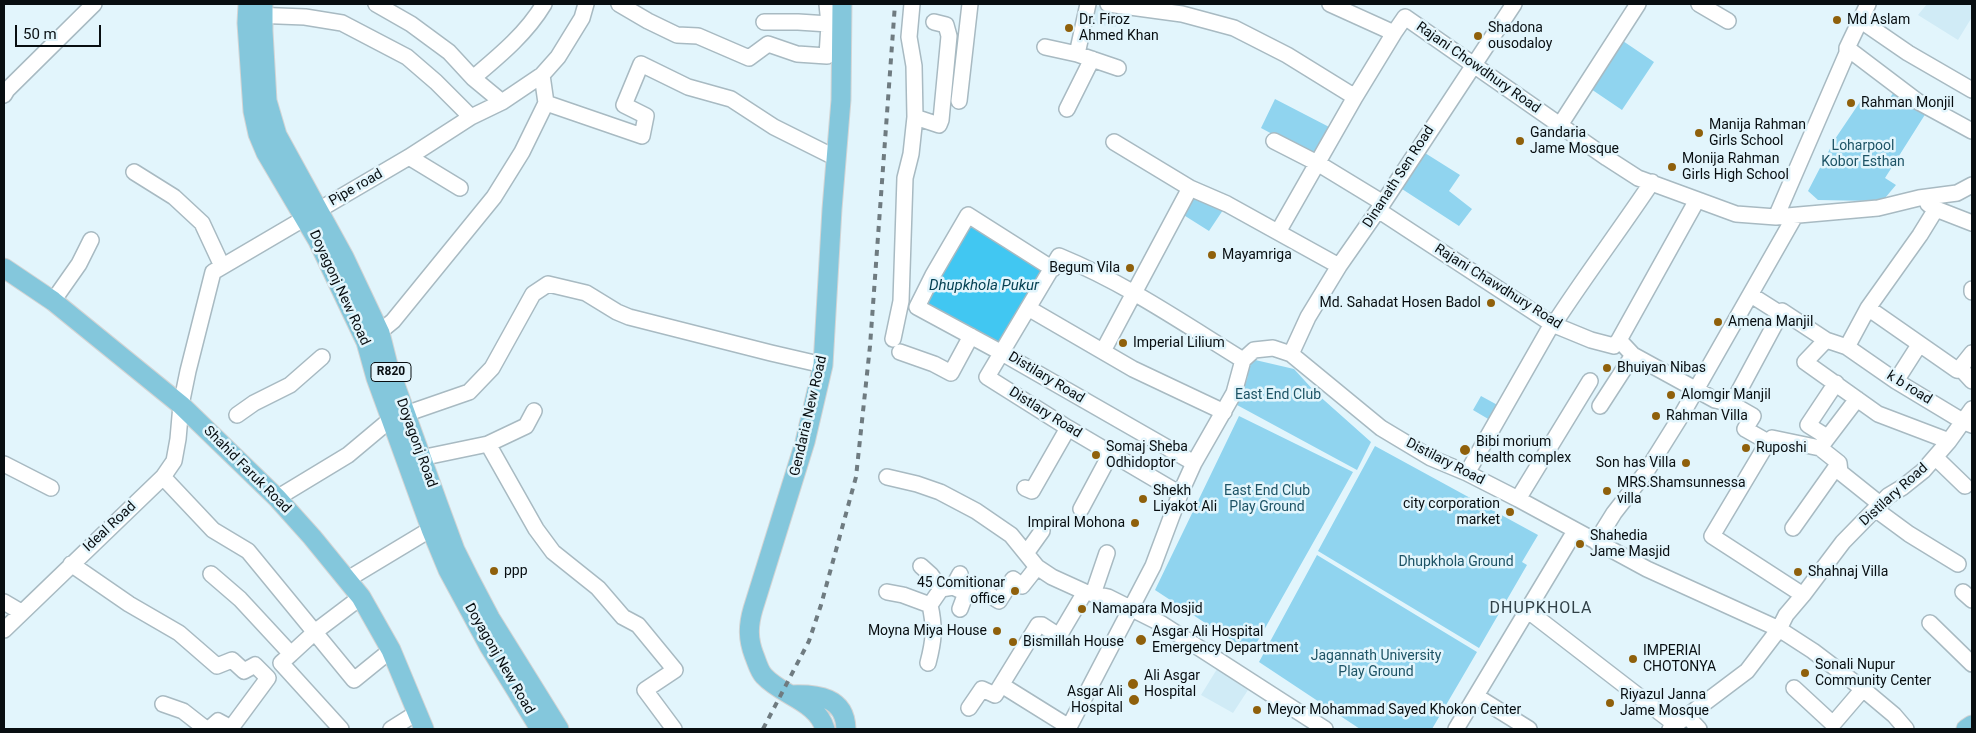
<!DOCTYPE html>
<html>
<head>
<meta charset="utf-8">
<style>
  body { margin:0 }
  #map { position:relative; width:1976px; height:733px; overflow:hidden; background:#e2f5fc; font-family:Roboto,sans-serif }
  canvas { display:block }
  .frame { position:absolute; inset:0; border:5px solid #080e11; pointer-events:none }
  .scale { position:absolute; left:15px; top:25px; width:86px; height:22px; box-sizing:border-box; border:2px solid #080e11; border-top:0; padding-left:6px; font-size:15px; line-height:18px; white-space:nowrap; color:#080e11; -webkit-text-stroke:4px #e2f5fc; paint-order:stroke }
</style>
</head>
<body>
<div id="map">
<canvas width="1976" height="733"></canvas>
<div class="frame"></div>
<div class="scale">50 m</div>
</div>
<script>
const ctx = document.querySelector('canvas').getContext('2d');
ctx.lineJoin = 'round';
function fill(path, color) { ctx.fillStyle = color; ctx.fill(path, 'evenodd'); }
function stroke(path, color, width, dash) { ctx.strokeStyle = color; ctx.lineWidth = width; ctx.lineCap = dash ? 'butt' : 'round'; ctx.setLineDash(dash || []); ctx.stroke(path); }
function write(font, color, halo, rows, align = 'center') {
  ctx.font = font + ' Roboto,sans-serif'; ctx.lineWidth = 5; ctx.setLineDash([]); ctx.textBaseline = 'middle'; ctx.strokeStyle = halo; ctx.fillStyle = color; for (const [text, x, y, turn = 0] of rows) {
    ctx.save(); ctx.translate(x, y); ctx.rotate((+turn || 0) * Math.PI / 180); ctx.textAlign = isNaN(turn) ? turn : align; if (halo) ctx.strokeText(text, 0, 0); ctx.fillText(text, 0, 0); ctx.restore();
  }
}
fill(new Path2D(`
  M1927,4H1972V17L1958,40L1918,15Z
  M1091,5L1119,10L1116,27L1088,23Z
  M1217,669L1248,690L1233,713L1201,695Z`), '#d0ebf6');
fill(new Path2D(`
  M1620,39L1654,62L1622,110L1588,87Z
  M1894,92L1926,113L1885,178L1896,185L1885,198L1872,201L1818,200L1808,191L1835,139L1864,96L1885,105Z
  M1275,99L1333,129L1317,158L1261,128Z
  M1425,153L1460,175L1449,191L1472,209L1459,226L1402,189Z
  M1195,195L1223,210L1209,231L1182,214Z
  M1251,359L1294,369L1316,393L1371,442L1357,470L1237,405L1247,379Z
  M1481,396L1503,408L1495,423L1473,410Z
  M1239,416L1353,472L1251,653L1155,590Z
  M1375,446L1538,535L1522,562L1527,565L1479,648L1318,551Z
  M1317,555L1477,652L1432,729H1360L1259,662Z`), '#90d4ef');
const water = new Path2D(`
  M970,221L1048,269L1006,341L990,343L921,304Z`);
fill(water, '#41c7f2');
stroke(water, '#3090ae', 1);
const minor = new Path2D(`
  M376,4L411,24L449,52L473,78L502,102
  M619,4L648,21L677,35L698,36L749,58L768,44L797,54L827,56L829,24L827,4
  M1088,4L1077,54L1118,68
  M1108,4L1182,14L1234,28L1287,55L1355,97L1394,33
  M1330,4L1394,33L1405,17L1607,158L1638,178L1736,214L1776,217L1878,208L1919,198L1957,193L1972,185
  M1699,4L1728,21
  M253,15L305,17L342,23L407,57L436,82L471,117
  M1860,20L1908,53L1972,90
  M764,22H798L829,24
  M1045,47L1077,54
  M1847,48L1917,101L1972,131
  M473,78C499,56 526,34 544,4
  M4,95L7,90L94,4
  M959,101L970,4
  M546,103L642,136L646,116L624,105L641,64L688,87L731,99L774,127L836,158
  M1067,109L1092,59
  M915,117L939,125L941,120L949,36L946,25L934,22
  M1560,125L1638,4
  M1274,141L1319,164L1383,203
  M1114,142L1190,188L1227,204L1339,266
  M409,157L460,188
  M134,172L174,197L202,223L222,266
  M1928,204L1936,209L1972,223
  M1936,209L1920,235L1868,308L1847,347L1826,340L1805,362L1878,414L1949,441
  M1378,210L1552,324L1591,340L1614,346L1619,340L1633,355L1715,400L1732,404L1753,416L1745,429L1768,442L1772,438L1820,448L1839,463L1840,472L1880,504
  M1776,217L1847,53V48L1868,4
  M1278,232L1355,97
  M1053,269L968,215L933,275L917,307L1002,353L1194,463
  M1972,289V292
  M1751,295L1781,314
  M53,301L79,264L91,240
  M1028,308L1133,369L1224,412
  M1868,308L1957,370L1960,368L1972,381
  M1554,324C1585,276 1620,230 1652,182
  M371,339L393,321L494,197L522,152L546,103L542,75
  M893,339L901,301L905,178L911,154L915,117L914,66L909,37L912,4
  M1619,340L1697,200
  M1847,347L1896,381L1964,422L1972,425
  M1103,351L1190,188
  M900,352L934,364L951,373L971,336
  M1291,354L1308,317L1339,266L1383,203L1514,4
  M1960,368L1972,353
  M1896,381L1919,345
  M1732,404L1782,311L1826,340
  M1600,406L1633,355
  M237,415L254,403L290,385L322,357
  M1827,437L1808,425L1836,383
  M1768,442L1712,536L1803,595
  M488,444L536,529L553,552L598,588L623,617L638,625L675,670L645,690L674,729
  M1822,445L1857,399
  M1935,457L1965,486
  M411,460L488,444L526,426L534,411
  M4,464L51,488
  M1467,473L1552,324
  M163,477L213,530L248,551L354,680L391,650
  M887,477L917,484L940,492L976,511L1011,535L1037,567L1052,577L1085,592L1108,597L1162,624L1325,729
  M1025,488L1032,491L1068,428
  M1180,494L1068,428L987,377L1059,256C1125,283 1183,323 1243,360
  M277,498L348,455L391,419L469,392L492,368L533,294L548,284L586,293L617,312L629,317L771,353L823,365
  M1518,499L1590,381
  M1081,509L1111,453
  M1875,509L1909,534L1958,564
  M1793,528L1839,463
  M1596,542L1614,513L1646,472L1681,416L1795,216
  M1027,552L1042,531
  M71,564L129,604L179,633L217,666L232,660L244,671L255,665L268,678L231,728L218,721L209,729
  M921,566L931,575L941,589
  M211,574L240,599L291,654L281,663L341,729
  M348,579L431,529
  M953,587L966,593L972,584L999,601L1013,579L1022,586L1037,567
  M887,592L903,595L930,605L941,589L953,587L960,574
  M1963,592L1972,600
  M1093,594L1107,553
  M4,602L21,612
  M960,609L966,593
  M1527,610L1676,725
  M1930,623L1972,664
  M4,630L163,477L174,461L178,439L181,405L188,371L213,272L409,157L471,117L502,102L542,75L558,57L582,18L586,4
  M291,654L316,631L361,597
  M928,663C934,640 935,628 930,605
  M1794,688L1833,724L1863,689
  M1008,689L1069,727
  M1476,696L1529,729
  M163,704L183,711L206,729
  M969,708L982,689L995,695L1038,625H1042L1059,636L1085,592
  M1687,716L1699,729
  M391,729L418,712
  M1068,729L1153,566L1180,494L1194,463L1234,393L1243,360L1254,350L1273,348L1291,354L1381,428L1431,458L1467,473L1518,499L1647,569L1779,629L1813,651L1863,689L1894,715L1906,729
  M1456,729L1575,531
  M1670,729L1747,671L1779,629L1786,615L1803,595L1843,542L1888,496L1903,487L1923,471L1949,441L1972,409`);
const major = new Path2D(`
  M248,4L247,23L253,111L258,134L266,153L318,241L366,342L376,378L391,419L431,529L448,570L489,646L540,729
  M263,4V31L267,101L277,135L344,257L380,333L388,365L438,504L455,550L469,578L490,618L559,729
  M4,268L53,301L181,405L277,498L312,537L361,597L391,650L424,729
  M791,695C818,694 845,697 846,729
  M825,729C817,701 782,696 764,676C759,671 757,662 754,655C748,639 748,626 753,609L805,442L823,365L832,209L841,100L842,4
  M1966,729L1972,725`);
stroke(minor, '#a8bac2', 18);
stroke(major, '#d3d4d4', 21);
stroke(minor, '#fff', 15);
stroke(major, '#84c7dc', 19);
stroke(new Path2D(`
  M763,729L809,641L821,605L856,477L870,346L895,4`), '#6f7b80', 4, [6, 6]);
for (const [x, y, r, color] of [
  [1837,20,5,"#8f600b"],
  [1069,28,5,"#8f600b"],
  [1478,36,5,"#8f600b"],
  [1851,103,5,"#8f600b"],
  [1699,133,5,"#8f600b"],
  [1520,141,5,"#8f600b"],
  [1672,167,5,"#8f600b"],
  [1212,255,5,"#8f600b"],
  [1130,268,5,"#8f600b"],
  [1491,303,5,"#8f600b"],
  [1718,322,5,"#8f600b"],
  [1123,343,5,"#8f600b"],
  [1607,368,5,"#8f600b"],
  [1671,395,5,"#8f600b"],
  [1656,416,5,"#8f600b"],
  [1746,448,5,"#8f600b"],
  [1465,450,6,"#8f600b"],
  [1096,455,5,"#8f600b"],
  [1686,463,5,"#8f600b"],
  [1607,491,5,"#8f600b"],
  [1143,499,5,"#8f600b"],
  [1510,512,5,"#8f600b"],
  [1135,523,5,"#8f600b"],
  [1580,544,5,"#8f600b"],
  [494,571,5,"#8f600b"],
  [1798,572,5,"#8f600b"],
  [1015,591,5,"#8f600b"],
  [1082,609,5,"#8f600b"],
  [997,631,5,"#8f600b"],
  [1141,640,6,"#8f600b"],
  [1013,642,5,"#8f600b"],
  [1633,659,5,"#8f600b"],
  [1805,673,5,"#8f600b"],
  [1133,684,6,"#8f600b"],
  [1134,700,6,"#8f600b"],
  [1610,703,5,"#8f600b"],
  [1257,710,5,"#8f600b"]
]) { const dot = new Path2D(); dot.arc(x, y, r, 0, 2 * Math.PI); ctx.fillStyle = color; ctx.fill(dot); stroke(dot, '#e2f5fc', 2); }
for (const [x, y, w] of [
  [391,372,40]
]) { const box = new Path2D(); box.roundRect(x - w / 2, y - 9.5, w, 19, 4); ctx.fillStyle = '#e2f5fc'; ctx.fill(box); stroke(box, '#080e11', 1); }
write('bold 12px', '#080e11', null, [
  ["R820",391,372]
]);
write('14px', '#080e11', '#e2f5fc', [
  ["Dr. Firoz",1079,20],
  ["Ahmed Khan",1079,36],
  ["Md Aslam",1847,20],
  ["Shadona",1488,28],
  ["ousodaloy",1488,44],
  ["Rahman Monjil",1861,103],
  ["Manija Rahman",1709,125],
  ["Girls School",1709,141],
  ["Gandaria",1530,133],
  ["Jame Mosque",1530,149],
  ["Monija Rahman",1682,159],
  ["Girls High School",1682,175],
  ["Mayamriga",1222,255],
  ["Begum Vila",1120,268,"right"],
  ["Md. Sahadat Hosen Badol",1481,303,"right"],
  ["Amena Manjil",1728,322],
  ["Imperial Lilium",1133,343],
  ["Bhuiyan Nibas",1617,368],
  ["Alomgir Manjil",1681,395],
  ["Rahman Villa",1666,416],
  ["Bibi morium",1476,442],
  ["health complex",1476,458],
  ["Somaj Sheba",1106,447],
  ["Odhidoptor",1106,463],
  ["Ruposhi",1756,448],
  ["Son has Villa",1676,463,"right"],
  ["MRS.Shamsunnessa",1617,483],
  ["villa",1617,499],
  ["Shekh",1153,491],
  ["Liyakot Ali",1153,507],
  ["city corporation",1500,504,"right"],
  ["market",1500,520,"right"],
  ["Impiral Mohona",1125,523,"right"],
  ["Shahedia",1590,536],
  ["Jame Masjid",1590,552],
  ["ppp",504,571],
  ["Shahnaj Villa",1808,572],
  ["45 Comitionar",1005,583,"right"],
  ["office",1005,599,"right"],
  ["Namapara Mosjid",1092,609],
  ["Moyna Miya House",987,631,"right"],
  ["Asgar Ali Hospital",1152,632],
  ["Emergency Department",1152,648],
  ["Bismillah House",1023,642],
  ["IMPERIAl",1643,651],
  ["CHOTONYA",1643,667],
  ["Sonali Nupur",1815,665],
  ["Community Center",1815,681],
  ["Ali Asgar",1144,676],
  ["Hospital",1144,692],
  ["Asgar Ali",1123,692,"right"],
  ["Hospital",1123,708,"right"],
  ["Riyazul Janna",1620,695],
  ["Jame Mosque",1620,711],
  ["Meyor Mohammad Sayed Khokon Center",1267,710]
], 'left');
write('14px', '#080e11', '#e2f5fc', [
  ["Rajani Chowdhury Road",1478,68,35],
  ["Dinanath Sen Road",1399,177,-57],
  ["Pipe road",356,188,-30],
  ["Rajani Chawdhury Road",1498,287,32],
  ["Doyagonj New Road",339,288,65],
  ["Distilary Road",1046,378,31],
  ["k b road",1909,388,32],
  ["Distlary Road",1045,413,32],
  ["Gendaria New Road",809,416,-77],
  ["Doyagonj Road",416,443,70],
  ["Distilary Road",1445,462,27],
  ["Shahid Faruk Road",247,470,45],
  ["Distilary Road",1894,495,-42],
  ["Ideal Road",110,527,-43],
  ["Doyagonj New Road",499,659,60]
]);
write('14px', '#1d5365', '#e2f5fc', [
  ["Loharpool",1863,146],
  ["Kobor Esthan",1863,162],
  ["East End Club",1278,395],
  ["East End Club",1267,491],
  ["Play Ground",1267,507],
  ["Dhupkhola Ground",1456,562],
  ["Jagannath University",1376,656],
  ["Play Ground",1376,672]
]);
write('italic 15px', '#033f51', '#e2f5fc', [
  ["Dhupkhola Pukur",984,286]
]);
ctx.letterSpacing = '1px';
write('16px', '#314147', '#e2f5fc', [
  ["DHUPKHOLA",1541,609]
]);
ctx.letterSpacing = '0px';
</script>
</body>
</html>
